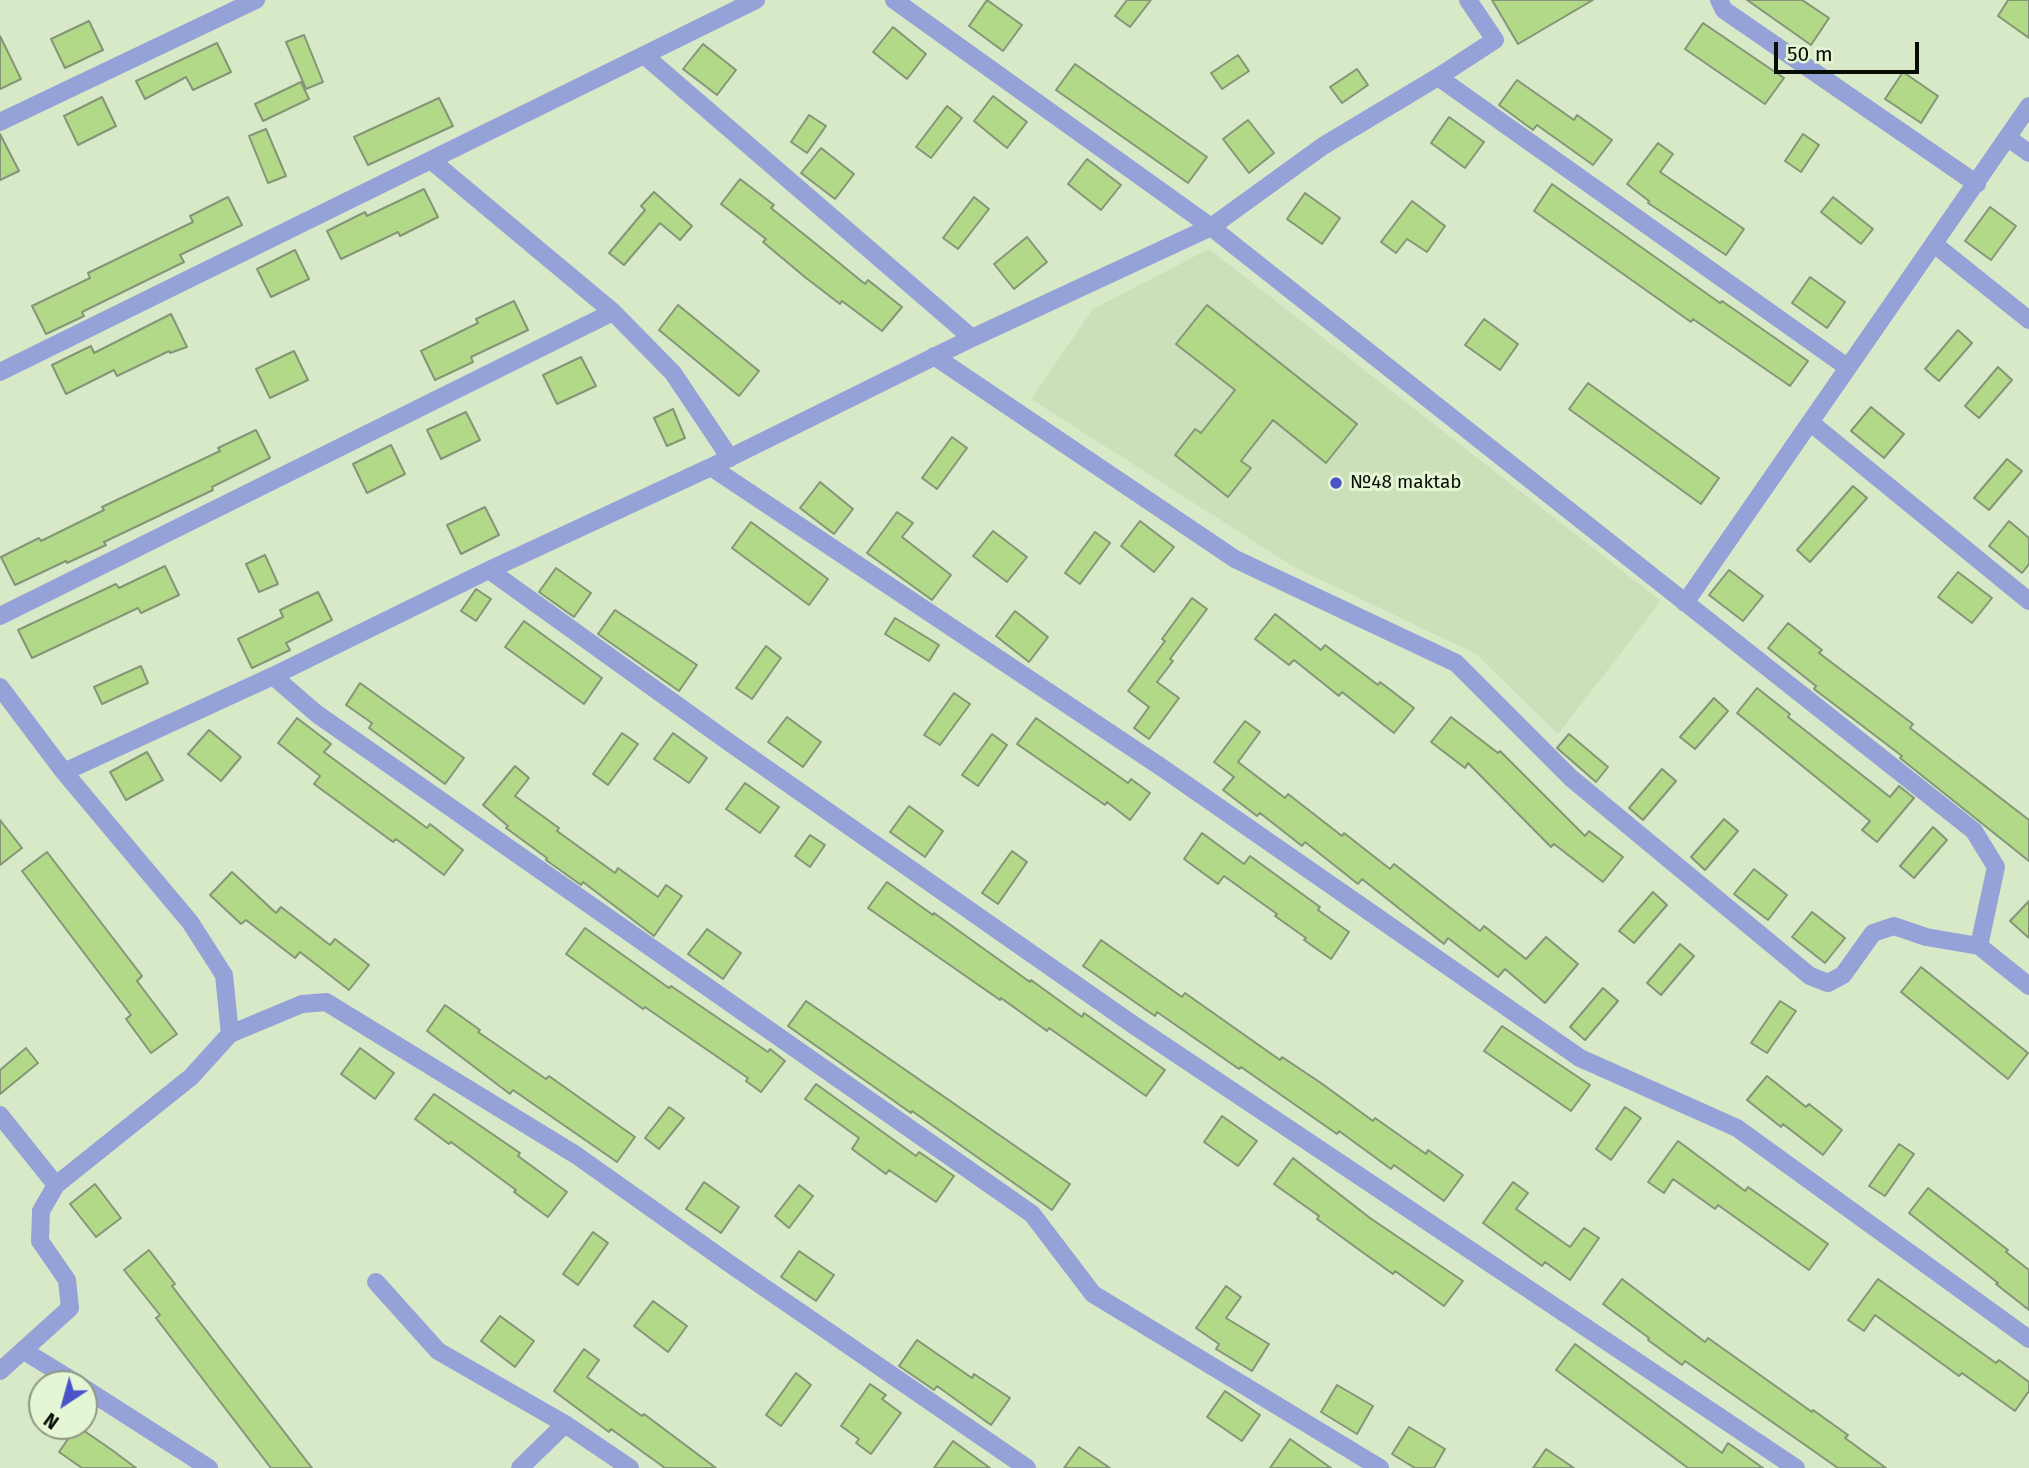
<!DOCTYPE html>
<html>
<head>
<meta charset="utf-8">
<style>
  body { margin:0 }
  #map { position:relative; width:2029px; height:1468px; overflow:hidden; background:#d8e9c8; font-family:"Fira Sans",sans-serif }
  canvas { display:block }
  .north { position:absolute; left:28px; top:1370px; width:70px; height:70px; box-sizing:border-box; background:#e5f6d5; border:2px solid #8d9981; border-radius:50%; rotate:216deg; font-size:19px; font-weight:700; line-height:28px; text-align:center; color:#080d04 }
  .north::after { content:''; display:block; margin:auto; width:24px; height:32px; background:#4954c9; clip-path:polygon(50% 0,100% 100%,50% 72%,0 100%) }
  .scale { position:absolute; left:1774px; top:42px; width:145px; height:32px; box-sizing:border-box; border:4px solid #080d04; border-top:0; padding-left:9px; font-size:21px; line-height:24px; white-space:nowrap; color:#080d04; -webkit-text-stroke:5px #e5f6d5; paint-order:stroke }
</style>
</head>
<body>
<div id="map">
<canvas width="2029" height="1468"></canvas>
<div class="north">N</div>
<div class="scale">50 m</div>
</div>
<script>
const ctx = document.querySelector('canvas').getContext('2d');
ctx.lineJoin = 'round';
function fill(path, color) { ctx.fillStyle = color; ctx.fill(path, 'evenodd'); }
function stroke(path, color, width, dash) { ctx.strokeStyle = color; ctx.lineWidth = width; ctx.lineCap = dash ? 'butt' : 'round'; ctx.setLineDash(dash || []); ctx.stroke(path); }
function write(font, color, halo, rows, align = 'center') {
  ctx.font = font + ' "Fira Sans",sans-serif'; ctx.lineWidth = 6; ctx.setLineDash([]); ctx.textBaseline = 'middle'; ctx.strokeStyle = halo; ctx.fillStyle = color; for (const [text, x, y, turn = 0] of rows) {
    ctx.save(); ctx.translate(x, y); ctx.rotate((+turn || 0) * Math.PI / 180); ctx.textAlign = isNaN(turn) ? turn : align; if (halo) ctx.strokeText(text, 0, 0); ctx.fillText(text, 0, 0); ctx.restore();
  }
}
fill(new Path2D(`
  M1209,249L1661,601L1558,734L1476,654L1294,567L1031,399L1093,309Z`), '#cbdfb8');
const building = new Path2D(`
  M987,0L1022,25L1003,51L969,26Z
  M1127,0H1151L1130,27L1115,16Z
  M1492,0H1593L1518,44Z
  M1747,0H1802L1829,18L1811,45Z
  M2008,0H2029V38L1998,16Z
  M89,21L103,50L65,68L51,39Z
  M1703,23L1784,78L1765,104L1685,49Z
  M893,27L926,54L907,79L873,52Z
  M304,35L323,82L306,89L286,42Z
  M0,36L21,79L0,89Z
  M217,43L231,72L193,90L186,77L145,99L136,81Z
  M703,44L736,70L717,95L683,69Z
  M1238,55L1249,71L1222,89L1211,73Z
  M1075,64L1207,157L1188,183L1056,90Z
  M1357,69L1368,85L1342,103L1330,87Z
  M1903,72L1938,96L1921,123L1885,99Z
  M1517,80L1574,120L1577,115L1612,140L1593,165L1537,125L1533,130L1499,105Z
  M301,82L309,99L263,121L255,104Z
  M993,96L1027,122L1007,148L974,121Z
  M102,97L116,126L78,145L64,116Z
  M439,98L453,126L368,165L354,137Z
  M947,106L962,118L931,158L916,147Z
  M809,115L826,126L807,153L791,142Z
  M1449,117L1484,142L1465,168L1431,143Z
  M1248,120L1274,153L1249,173L1223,139Z
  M266,129L286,176L268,183L249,136Z
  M0,134L19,171L0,180Z
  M1803,134L1819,145L1801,172L1785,161Z
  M1658,143L1673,154L1660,172L1744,229L1726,255L1648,203L1649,201L1627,184Z
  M821,148L854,174L835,199L801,173Z
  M1087,159L1121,185L1101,210L1068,184Z
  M740,179L774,205L771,208L816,244L865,284L868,280L902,307L882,331L842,301L840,304L806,278L763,242L766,239L721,204Z
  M1552,184L1720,303L1722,301L1808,361L1790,386L1693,319L1691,322L1534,211Z
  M424,189L438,217L400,236L398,232L341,259L327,231L365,212L367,216Z
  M654,192L692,226L680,240L660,223L624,265L609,253L645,210L641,206Z
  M1305,193L1340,218L1322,244L1287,219Z
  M228,197L242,225L180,255L184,262L82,312L84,316L46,334L32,306L90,278L88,273L193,222L190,216Z
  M974,197L989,209L958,249L943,238Z
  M1833,197L1873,229L1861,244L1821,212Z
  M1412,201L1445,226L1427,252L1407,239L1396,253L1381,242Z
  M1990,207L2016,226L1991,260L1965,241Z
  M1027,237L1047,262L1014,289L994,264Z
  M295,250L309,279L271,297L257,269Z
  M1810,277L1845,302L1827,328L1792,303Z
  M514,301L528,330L471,357L473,362L435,380L421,351L478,323L476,319Z
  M678,305L759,371L739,396L659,330Z
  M1207,305L1357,424L1326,463L1273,420L1241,461L1251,468L1228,497L1175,455L1195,429L1201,433L1235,390L1176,344Z
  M171,314L187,347L170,353L169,351L117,376L114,370L66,394L52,365L91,346L94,353Z
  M1484,319L1518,344L1500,370L1465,345Z
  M1958,330L1972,343L1939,381L1925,369Z
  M294,351L308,380L270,398L256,369Z
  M581,357L596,386L557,404L543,375Z
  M1998,367L2012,380L1979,418L1965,406Z
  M1588,383L1719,478L1701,504L1569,409Z
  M1871,407L1904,434L1884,458L1851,431Z
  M673,409L685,438L667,446L654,418Z
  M466,412L480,440L441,459L427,430Z
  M256,430L270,458L212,487L213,490L104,542L106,545L67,563L66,561L15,585L1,557L39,538L41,541L104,510L102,507L220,451L218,448Z
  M952,437L967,448L937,489L922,478Z
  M391,445L405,474L367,493L353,464Z
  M2007,459L2022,471L1989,510L1974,498Z
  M820,482L853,509L834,534L800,508Z
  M1853,486L1867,498L1810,562L1797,550Z
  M485,507L499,535L461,554L447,525Z
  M897,512L913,523L902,537L951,575L932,600L867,553Z
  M1140,521L1174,547L1154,572L1121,546Z
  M2009,521L2029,538V564L2022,573L1989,546Z
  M751,522L828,579L809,605L732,548Z
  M993,531L1027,557L1007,582L973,556Z
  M1095,532L1110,543L1080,584L1065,573Z
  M265,555L278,584L259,592L246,564Z
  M165,566L179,595L141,613L138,608L32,658L18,630L116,584L119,588Z
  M556,568L591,593L574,617L539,592Z
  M1729,570L1763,596L1743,621L1709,595Z
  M1958,572L1992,598L1972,623L1938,597Z
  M476,589L491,599L476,621L461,611Z
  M318,592L332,620L286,643L290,650L252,668L238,639L283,617L280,610Z
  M1192,598L1207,609L1170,659L1173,661L1157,682L1179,698L1149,739L1134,728L1149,707L1128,691L1165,641L1162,639Z
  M615,610L697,665L679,691L598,634Z
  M1015,611L1048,637L1029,662L996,636Z
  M1275,614L1321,650L1325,645L1378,685L1380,682L1414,708L1394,733L1342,692L1339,696L1294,660L1289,665L1255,639Z
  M895,618L939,645L929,661L885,634Z
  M524,621L602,678L584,704L505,647Z
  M1788,623L1822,650L1819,653L1913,724L1910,728L2029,820V861L1900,758L1902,756L1814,689L1816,686L1768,648Z
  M766,646L781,658L752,699L736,688Z
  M141,666L148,683L102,704L94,687Z
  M360,683L464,758L445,784L369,728L372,723L346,705Z
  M1757,688L1790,714L1788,717L1890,797L1899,786L1914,798L1877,842L1862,830L1870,821L1737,713Z
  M954,693L970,704L940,745L924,735Z
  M1714,698L1728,711L1695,749L1680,737Z
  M787,717L821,742L803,767L768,742Z
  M1451,717L1498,753L1500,751L1585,836L1589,831L1623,857L1603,882L1554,844L1551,847L1468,763L1465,768L1431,742Z
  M297,718L331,744L324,752L427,828L430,824L463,850L444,875L396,839L393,842L314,784L320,776L278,743Z
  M1036,718L1128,783L1131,779L1150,793L1130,820L1107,802L1105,805L1017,744Z
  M1245,721L1260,732L1238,762L1285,798L1288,794L1342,836L1344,833L1390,869L1394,864L1480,931L1484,926L1526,959L1546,937L1578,964L1545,1003L1505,969L1498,977L1448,938L1444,944L1362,879L1358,884L1305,842L1302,846L1260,813L1257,816L1223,790L1234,777L1214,762Z
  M209,730L241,757L221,781L188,754Z
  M622,733L638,744L608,785L593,774Z
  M673,733L707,758L689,783L654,759Z
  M992,734L1007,745L978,786L962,775Z
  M1569,734L1608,767L1596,782L1557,748Z
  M147,752L163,780L126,800L110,772Z
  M515,766L529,778L515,796L559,828L557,831L615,873L618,868L658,897L666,885L682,896L654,936L583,882L581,885L546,860L547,858L506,828L508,826L483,805Z
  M1662,769L1676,781L1643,820L1629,808Z
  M745,783L779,807L760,833L726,809Z
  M909,806L943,831L925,857L890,832Z
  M1724,819L1738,831L1705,870L1691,857Z
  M0,820L22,848L0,865Z
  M1933,827L1947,840L1914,878L1900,866Z
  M1202,833L1244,864L1250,856L1320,907L1318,910L1349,932L1331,959L1304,940L1306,938L1275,916L1277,914L1224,876L1218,884L1184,859Z
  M810,835L825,845L810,867L795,856Z
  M1012,851L1027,862L998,904L982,893Z
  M47,852L142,976L137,981L177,1034L151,1053L126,1019L131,1015L22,871Z
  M1754,869L1787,895L1768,920L1734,894Z
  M232,872L276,913L281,907L330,945L335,939L369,965L349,990L300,952L295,958L246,920L241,924L210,895Z
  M887,882L933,915L934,913L1030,982L1031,980L1082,1017L1084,1013L1165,1070L1146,1096L1049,1028L1047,1031L1001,998L1000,1000L868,908Z
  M1653,892L1667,905L1634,943L1619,931Z
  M2029,901V938L2010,921Z
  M1812,912L1845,938L1825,963L1792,937Z
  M585,928L669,988L671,986L768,1052L770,1049L785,1061L761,1092L746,1081L748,1078L645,1007L643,1009L566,954Z
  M707,929L741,953L723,979L688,954Z
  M1101,940L1182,997L1185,993L1280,1060L1282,1057L1321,1083L1373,1121L1375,1118L1426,1154L1428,1150L1463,1175L1444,1201L1394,1165L1391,1169L1339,1131L1337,1134L1241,1067L1239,1069L1157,1012L1155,1016L1083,966Z
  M1680,944L1694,956L1661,995L1647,983Z
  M1921,967L2028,1053L2008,1079L1901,992Z
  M1603,988L1618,1001L1585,1040L1570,1027Z
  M806,1001L1070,1184L1052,1210L912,1111L911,1113L788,1026Z
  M1780,1001L1796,1011L1767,1053L1751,1043Z
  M445,1005L480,1030L478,1032L546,1079L549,1076L635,1137L617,1162L513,1090L510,1094L427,1031Z
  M1502,1026L1590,1085L1571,1111L1484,1051Z
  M26,1048L38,1063L0,1094V1070Z
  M360,1048L394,1073L375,1099L341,1074Z
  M1767,1076L1806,1107L1809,1104L1842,1130L1823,1155L1783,1124L1781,1127L1747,1100Z
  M816,1084L916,1156L919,1152L954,1176L936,1202L889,1170L886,1174L852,1149L859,1138L805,1099Z
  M434,1094L520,1153L518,1156L567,1192L548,1217L514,1192L516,1190L451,1142L449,1144L415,1119Z
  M669,1107L684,1118L659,1149L645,1138Z
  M1625,1107L1641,1118L1611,1160L1596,1149Z
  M1222,1116L1257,1141L1238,1166L1204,1142Z
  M1678,1141L1745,1191L1748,1187L1828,1244L1809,1270L1718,1205L1715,1209L1673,1179L1664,1193L1648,1182Z
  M1899,1144L1914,1154L1885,1196L1869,1186Z
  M1293,1158L1370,1218L1463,1281L1444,1306L1395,1271L1393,1274L1358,1249L1317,1219L1319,1216L1274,1184Z
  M704,1182L739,1207L721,1233L686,1209Z
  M1513,1182L1528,1193L1516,1209L1570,1247L1584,1228L1599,1238L1570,1280L1545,1262L1542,1266L1483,1223Z
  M95,1184L121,1218L96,1237L70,1204Z
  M799,1185L813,1196L789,1228L775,1216Z
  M1928,1188L2008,1250L2006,1252L2029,1270V1310L1996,1284L1998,1283L1909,1213Z
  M593,1232L608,1243L578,1285L563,1274Z
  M149,1250L175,1284L172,1286L312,1468H271L156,1318L160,1315L124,1270Z
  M799,1251L834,1275L816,1301L781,1277Z
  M1622,1279L1705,1342L1708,1338L1812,1412L1813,1410L1848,1435L1845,1438L1886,1468H1838L1685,1361L1682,1365L1648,1340L1649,1338L1603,1304Z
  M1878,1279L1996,1363L1999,1360L2029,1382V1391L2015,1411L1962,1373L1959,1376L1875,1315L1864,1331L1848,1320Z
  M1226,1286L1241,1297L1226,1318L1269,1344L1252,1371L1216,1349L1219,1344L1196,1328Z
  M653,1301L687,1326L668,1352L634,1326Z
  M500,1316L534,1341L515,1367L481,1341Z
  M917,1340L972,1378L974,1374L1010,1398L991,1425L937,1386L934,1390L899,1366Z
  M1575,1344L1722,1453L1728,1443L1763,1468H1688L1556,1370Z
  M584,1349L599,1360L587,1377L642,1416L644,1414L716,1468H665L611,1429L609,1432L554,1391Z
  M796,1373L811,1385L781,1426L766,1415Z
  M870,1384L886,1395L882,1399L901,1413L871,1454L856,1443L859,1439L841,1426Z
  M1337,1385L1373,1406L1357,1434L1321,1412Z
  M1225,1391L1260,1415L1242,1441L1207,1417Z
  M77,1426L112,1450L136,1468H82L59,1452Z
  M1409,1427L1445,1449L1434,1468H1415L1392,1454Z
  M1290,1439L1331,1468H1270Z
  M953,1441L990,1468H934Z
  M1079,1447L1110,1468H1064Z
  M1546,1449L1574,1468H1533Z`);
fill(building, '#b1d988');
stroke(building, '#859577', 2);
stroke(new Path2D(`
  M894,0L1211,227L1974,831L1996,867L1979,946
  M1719,0L1724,10L1977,184
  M645,56L972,338
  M1438,77L1847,367
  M0,122L256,0
  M2008,138L2029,153
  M432,161L613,312L673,373L730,458
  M1934,244L2029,320
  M934,356L1235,559L1456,663L1571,778L1810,976L1828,983L1843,975L1873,933L1894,926L1926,937L1979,946L2029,986
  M0,372L756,0
  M1811,423L2029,601
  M711,467L1161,767L1580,1058L1737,1128L2029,1339
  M489,570L730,743L1135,1026L1796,1468
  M1685,603L2029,106
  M0,616L613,312
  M273,676L317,714L1032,1214L1093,1294L1380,1468
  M0,687L64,772L190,922L224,975L230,1034
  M64,772L273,676L489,570L711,467L972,338L1211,227L1323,146L1438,77L1495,40L1468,0
  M0,1115L56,1185
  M376,1282L438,1351L565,1424L630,1468
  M24,1351L78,1384
  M0,1371L70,1308L67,1280L40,1241L41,1211L56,1185L191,1077L230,1034L302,1004L326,1002L576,1155L730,1264L1027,1468
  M84,1388L209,1468
  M520,1468L565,1424`), '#95a2d7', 18);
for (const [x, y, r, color] of [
  [1336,483,7,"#4954c9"]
]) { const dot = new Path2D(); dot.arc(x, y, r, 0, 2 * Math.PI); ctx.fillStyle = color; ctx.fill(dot); stroke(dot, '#e5f6d5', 2.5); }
write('19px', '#080d04', '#e5f6d5', [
  ["№48 maktab",1350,483]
], 'left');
</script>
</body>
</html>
